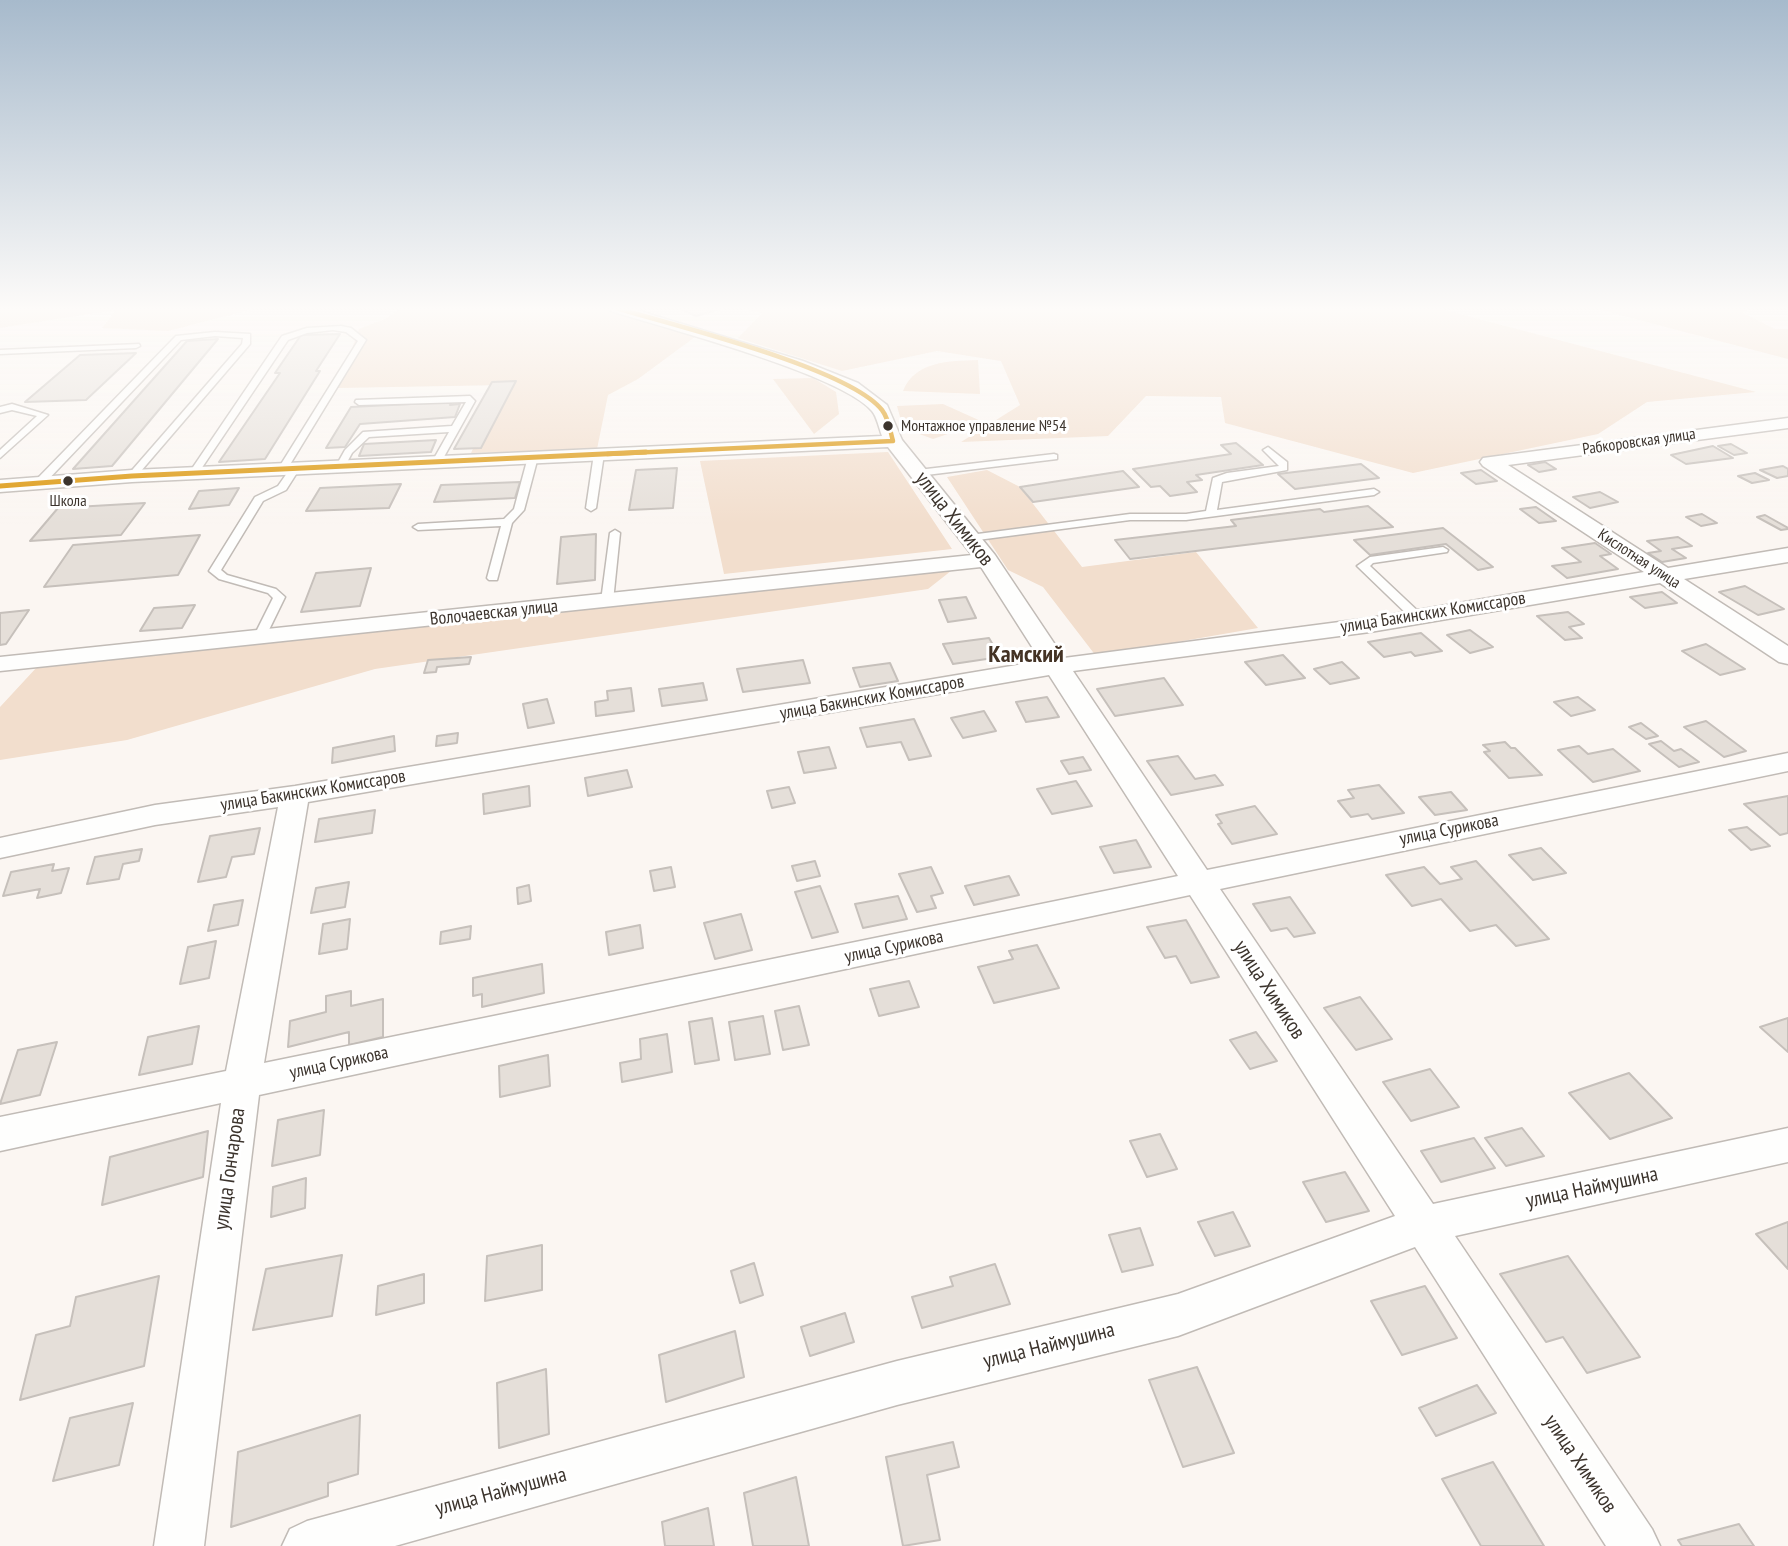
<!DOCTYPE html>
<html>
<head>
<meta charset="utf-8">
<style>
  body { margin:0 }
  canvas { display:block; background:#fbf6f2 }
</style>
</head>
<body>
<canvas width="1788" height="1546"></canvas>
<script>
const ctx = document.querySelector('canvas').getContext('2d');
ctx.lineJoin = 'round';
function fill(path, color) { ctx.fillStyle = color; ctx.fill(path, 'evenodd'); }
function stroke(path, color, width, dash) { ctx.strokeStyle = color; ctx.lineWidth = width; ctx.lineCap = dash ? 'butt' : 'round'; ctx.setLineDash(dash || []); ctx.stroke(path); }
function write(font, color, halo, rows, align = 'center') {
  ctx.font = font + ' "PT Sans Narrow",sans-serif'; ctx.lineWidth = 6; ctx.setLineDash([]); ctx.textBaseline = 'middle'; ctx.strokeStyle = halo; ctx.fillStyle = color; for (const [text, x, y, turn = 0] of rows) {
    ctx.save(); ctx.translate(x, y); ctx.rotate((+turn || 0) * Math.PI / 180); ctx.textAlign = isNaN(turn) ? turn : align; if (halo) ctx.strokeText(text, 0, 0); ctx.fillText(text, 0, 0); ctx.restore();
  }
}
fill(new Path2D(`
  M0,308H258L168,331L102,328L116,310L0,328Z
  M402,308H611L699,334L638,379L608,395L597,449L471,453L504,385L338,388L359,329L385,319Z
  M739,308H1437L1756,392L1647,402L1598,434L1413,473L1225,423L1221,397L1146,396L1108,436L961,442L1020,405L1001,361L937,351L842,371L738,338L762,313Z
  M1593,308H1749L1743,313L1775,329H1788V359Z
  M978,360L980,394L903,391C915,361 949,361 978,360Z
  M813,378L836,392L839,414L814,434L773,379Z
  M943,404L983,422L933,439L903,428L897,406Z
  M888,452L952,549L724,574L700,461Z
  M987,470L1020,487L1082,567L1196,552L1258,628L1096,656L1043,587L1008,570L947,477Z
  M956,567L928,589L375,669L127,740L0,760V707L37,667Z`), '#f2decd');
const building = new Path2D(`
  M686,308H723L696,316L680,309Z
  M340,334L316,371H320L265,459L219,462L280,373H275L301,335Z
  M218,339L112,466L73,469L187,341Z
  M136,353L86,400L25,402L80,355Z
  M516,381L481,448L454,449L492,382Z
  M451,402L450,405L460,404L455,417L360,424L345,447L326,448L351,407Z
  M436,440L431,452L359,456L364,444Z
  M1236,443L1263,465L1196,475L1202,480L1187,482L1197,492L1170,496L1160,486L1151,487L1133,469L1231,454L1221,445Z
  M1731,444L1747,453L1734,455L1718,446Z
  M1713,446L1733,458L1686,464L1671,455Z
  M1545,462L1556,469L1539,472L1528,465Z
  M1361,464L1379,478L1295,489L1278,474Z
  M1783,466L1788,469V476L1777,478L1760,470Z
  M677,468L673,508L629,510L636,470Z
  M1481,470L1497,481L1476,484L1461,473Z
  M1123,471L1139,487L1033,502L1020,487Z
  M1755,473L1769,480L1752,483L1738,476Z
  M520,482L515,498L434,502L441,485Z
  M401,484L389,508L306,511L320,488Z
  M239,488L229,505L189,509L199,491Z
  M1600,492L1618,502L1590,508L1573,497Z
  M145,503L121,535L30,541L58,508Z
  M1368,506L1393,527L1130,559L1115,540L1236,526L1231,520L1320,509L1324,512Z
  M1536,507L1556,521L1539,523L1520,509Z
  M1702,514L1717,523L1701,526L1686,517Z
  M1765,515L1788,528V529L1781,530L1757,517Z
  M1443,528L1493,567L1478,570L1446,544L1370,555L1354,540Z
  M596,534L595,580L557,584L561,537Z
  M200,535L178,575L44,587L73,545Z
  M1678,537L1692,546L1672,549L1686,558L1662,562L1648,553L1661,551L1647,541Z
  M1595,543L1611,554L1600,556L1618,569L1567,578L1552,566L1581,562L1562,548Z
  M371,568L360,606L301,612L316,573Z
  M1745,586L1784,609L1758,615L1719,592Z
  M1662,592L1677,603L1645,608L1630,597Z
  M966,597L976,618L948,622L939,600Z
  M195,605L182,628L140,631L154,608Z
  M29,610L6,644L0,645V613Z
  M1568,612L1584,624L1569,627L1582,638L1565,640L1537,616Z
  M1470,630L1493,647L1470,653L1447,635Z
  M1421,633L1442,651L1415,656L1411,652L1384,657L1368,642Z
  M989,638L1000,657L953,664L943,644Z
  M1706,644L1745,669L1720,675L1682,651Z
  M1283,655L1305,678L1266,685L1245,662Z
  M471,657L469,664L437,667L436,672L424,673L428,660Z
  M803,660L810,683L743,692L737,669Z
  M1342,662L1359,678L1330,684L1314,669Z
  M890,663L898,681L860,687L853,668Z
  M1164,678L1183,705L1115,716L1097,689Z
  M703,683L707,700L662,706L659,689Z
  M631,688L634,711L596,716L595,702L608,700L607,691Z
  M1047,697L1059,717L1026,722L1016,702Z
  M1578,697L1595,710L1571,716L1554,702Z
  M547,699L554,723L528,728L523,704Z
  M984,711L996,731L963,738L951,718Z
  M914,719L931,756L909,760L901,742L867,747L860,728Z
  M1706,721L1746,751L1724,757L1684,727Z
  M1641,723L1658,736L1646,739L1629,727Z
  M458,733L457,743L436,746L437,736Z
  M394,736L395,751L332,763L333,748Z
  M1661,741L1674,751L1681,749L1699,762L1679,767L1649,744Z
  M1505,742L1511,748H1515L1542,775L1509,778L1484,752L1490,751L1483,745Z
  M1579,746L1588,754L1613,749L1640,771L1593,782L1558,750Z
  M829,747L836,768L804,773L798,752Z
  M1178,756L1195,779L1215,775L1223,785L1171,795L1147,761Z
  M1083,757L1091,770L1069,774L1061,761Z
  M627,770L632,787L588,796L585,778Z
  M1076,781L1092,806L1052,814L1037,789Z
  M1379,785L1404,813L1372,819L1368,814L1351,817L1338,801L1354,798L1348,790Z
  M529,786L530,806L484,814L483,794Z
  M789,787L795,803L772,808L767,791Z
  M1451,792L1467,810L1435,815L1419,797Z
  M1788,796V833L1780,835L1744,804Z
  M1255,806L1277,834L1232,844L1218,824L1222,823L1216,815Z
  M375,810L372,833L315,842L319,819Z
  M1747,827L1770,846L1751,850L1729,830Z
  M260,828L254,854L232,857L226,877L198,882L210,836Z
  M1136,840L1151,867L1114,873L1100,847Z
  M1541,848L1566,873L1533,880L1509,855Z
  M142,849L139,861L123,864L119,879L87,884L95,857Z
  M815,861L820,876L797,881L792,866Z
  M1476,861L1549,939L1516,946L1496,925L1470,931L1441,899L1412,906L1386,875L1424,867L1440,884L1462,879L1451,867Z
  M54,864L52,871L69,868L61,893L37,898L40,889L3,896L11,872Z
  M671,867L675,887L654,891L650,871Z
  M931,867L943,893L931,896L936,908L917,912L899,874Z
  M1009,876L1019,895L974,905L965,886Z
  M349,882L345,907L311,913L316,888Z
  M529,885L531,901L518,904L517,888Z
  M820,886L838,932L812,938L795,892Z
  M898,896L907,919L863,928L855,904Z
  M1290,897L1315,933L1294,937L1287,928L1271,931L1253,904Z
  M243,900L238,925L208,931L214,905Z
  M741,914L752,950L715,959L704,923Z
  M350,919L347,949L319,954L323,924Z
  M1186,920L1219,977L1191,983L1176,956L1165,958L1147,927Z
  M640,925L643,948L609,955L606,932Z
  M471,926L470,939L440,944L441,932Z
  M216,941L209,978L180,984L188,947Z
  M1037,945L1059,988L994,1003L978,967L1013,959L1009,951Z
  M542,964L544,993L482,1007V994L473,996V978Z
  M909,981L919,1007L879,1016L870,989Z
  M351,991V1006L383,999V1037L349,1045V1032L288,1047L290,1021L326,1012V996Z
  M1360,997L1392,1039L1356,1050L1324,1008Z
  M799,1006L809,1045L783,1050L775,1011Z
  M763,1016L770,1054L735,1060L729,1022Z
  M712,1018L719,1060L695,1064L689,1022Z
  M1788,1018V1052L1760,1027Z
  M199,1026L192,1064L139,1075L148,1037Z
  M1256,1032L1277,1061L1250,1069L1230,1040Z
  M667,1034L672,1072L622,1082L620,1063L641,1059L640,1039Z
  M57,1042L40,1095L0,1104L18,1050Z
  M548,1055L550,1086L500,1097L499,1066Z
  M1430,1069L1459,1107L1411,1121L1383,1082Z
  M1629,1073L1672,1118L1610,1139L1569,1093Z
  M324,1110L320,1155L272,1166L278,1120Z
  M1522,1128L1544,1156L1506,1166L1485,1138Z
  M208,1131L203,1177L102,1205L110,1157Z
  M1160,1134L1177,1169L1147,1177L1130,1141Z
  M1474,1138L1495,1168L1441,1182L1421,1151Z
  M1345,1172L1369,1211L1326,1222L1303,1182Z
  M306,1178L305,1208L271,1217L273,1187Z
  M1233,1212L1250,1246L1215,1256L1198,1222Z
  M1788,1222V1269L1756,1234Z
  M1140,1228L1153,1265L1122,1272L1109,1235Z
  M542,1245V1290L485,1301L487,1256Z
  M342,1255L332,1316L253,1330L266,1269Z
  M1568,1256L1640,1357L1587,1373L1563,1337L1546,1342L1500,1274Z
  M754,1263L763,1295L740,1303L731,1271Z
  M995,1264L1010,1304L922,1328L912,1297L953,1286L950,1277Z
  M424,1274V1303L376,1315L378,1286Z
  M159,1276L144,1366L20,1400L36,1335L70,1326L76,1297Z
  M1425,1286L1457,1338L1402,1355L1371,1301Z
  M845,1313L854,1342L810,1356L801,1327Z
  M735,1331L744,1377L666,1402L659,1355Z
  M1197,1367L1234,1453L1183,1467L1149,1380Z
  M546,1369L549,1434L499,1448L497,1383Z
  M1477,1385L1496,1413L1436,1436L1419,1408Z
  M133,1403L119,1465L53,1481L70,1418Z
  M360,1415L358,1474L328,1483V1496L231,1527L238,1452Z
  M953,1442L959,1467L927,1475L940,1540L903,1546L886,1457Z
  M1493,1462L1544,1546H1481L1442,1479Z
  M796,1477L809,1546H753L744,1493Z
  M708,1508L714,1546H665L662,1522Z
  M1739,1524L1754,1546H1682L1678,1540Z`);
fill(building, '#e5dfd9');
stroke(building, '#c6c0bb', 2);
const lane = new Path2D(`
  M341,326L351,328L366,340L286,471L278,469L358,341L346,332L333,330L307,333L288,340L197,475H191L189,473L282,336L307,328Z
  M215,332L250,334V344L135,478L127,476L242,344L243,338L215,336L181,340L43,485H35V481L176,336Z
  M139,344L140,346L136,348L0,354V350Z
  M470,396L475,401L440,464L432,462L449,432L369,437L352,453L344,468L336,466L345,450L363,432L452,426L466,402L359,405L355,402L356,400Z
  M12,404L48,415L0,458V450L37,416L12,410L0,413V407Z
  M1268,447L1287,462V470L1222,482L1217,510L1374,489L1379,492L1374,495L1186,520H1130L970,541L965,538L970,535L1130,514H1186L1206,511L1213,478L1227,473L1279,466L1263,450Z
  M599,451L604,454L596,508L591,511L586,508L594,454Z
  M533,454L538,457L524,510L512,523L497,580H489L487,578L501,526L418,530L413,527L418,524L504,519L514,509L528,457Z
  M1054,454L1057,455V459L918,476L913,473L918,470Z
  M292,466L300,468L286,490L263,501L221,570L227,575L276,589L285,597L265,638L259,642L253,638L273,598L268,593L219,579L209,571L255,497L278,486Z
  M615,530L620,533L613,601L607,604L601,601L610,533Z
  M1443,547L1448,550L1447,552L1373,563L1370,566L1421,614V620H1413L1357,566L1370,557Z`);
const street = new Path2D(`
  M608,308H630L803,361L858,383L887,405L902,440L995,555L1064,658L1370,618L1644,572L1483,466L1480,462L1483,458L1788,418V428L1508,465L1668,568L1788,548V562L1684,579L1788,646V664L1779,662L1660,583L1370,632L1073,671L1207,870L1788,753V771L1220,889L1433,1204L1788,1128V1162L1455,1236L1652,1529L1660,1546H1606L1415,1247L1178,1336L897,1405L395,1546H282L290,1529L307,1521L897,1361L1178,1294L1395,1216L1190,895L259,1095L204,1546H154L221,1103L0,1151V1117L226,1071L278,807L155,825L0,858V838L155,805L295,786L1041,661L981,567L0,671V657L972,555L888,447L132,482L0,492V480L132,470L882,436C879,428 877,417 872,411C841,374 664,328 611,311ZM1049,675L1178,876L264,1063L308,802Z`);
stroke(lane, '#c1bbb6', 3);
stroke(street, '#c1bbb6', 3);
fill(lane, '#fefefd');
fill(street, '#fefefd');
stroke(new Path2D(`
  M616,308C673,325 849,368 882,410C889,419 890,431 893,441
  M607,454L893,441`), '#db9507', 4.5);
stroke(new Path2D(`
  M0,486L132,476L646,452`), '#db9507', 5);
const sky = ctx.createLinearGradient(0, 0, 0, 524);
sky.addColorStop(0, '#a7bacc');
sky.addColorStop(0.59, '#fdfbf9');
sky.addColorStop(1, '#fdfbf900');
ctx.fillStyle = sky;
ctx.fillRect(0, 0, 1788, 524);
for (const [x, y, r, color] of [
  [888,426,6,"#3c342d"],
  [68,481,6,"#3c342d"]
]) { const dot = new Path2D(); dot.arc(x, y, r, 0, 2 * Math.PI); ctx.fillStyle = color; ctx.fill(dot); stroke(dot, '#fff', 2.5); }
write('16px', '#3c342d', '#fff', [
  ["Монтажное управление №54",901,426],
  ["Школа",68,501,"center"]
], 'left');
write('16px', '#3c342d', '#fff', [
  ["Рабкоровская улица",1639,442,-8],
  ["Кислотная улица",1639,559,33]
]);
write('18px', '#3c342d', '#fff', [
  ["Волочаевская улица",494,613,-6],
  ["улица Бакинских Комиссаров",1433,613,-9],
  ["улица Бакинских Комиссаров",872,698,-10],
  ["улица Бакинских Комиссаров",313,791,-9],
  ["улица Сурикова",1449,830,-11],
  ["улица Сурикова",894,947,-12],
  ["улица Сурикова",339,1063,-12]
]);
write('21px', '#3c342d', '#fff', [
  ["улица Химиков",954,519,52],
  ["улица Химиков",1269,990,57],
  ["улица Гончарова",230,1169,-82],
  ["улица Наймушина",1592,1188,-12],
  ["улица Наймушина",1049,1346,-14],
  ["улица Химиков",1580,1464,56],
  ["улица Наймушина",501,1492,-15]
]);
write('bold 24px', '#433224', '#fff', [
  ["Камский",1026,655]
]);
</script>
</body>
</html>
